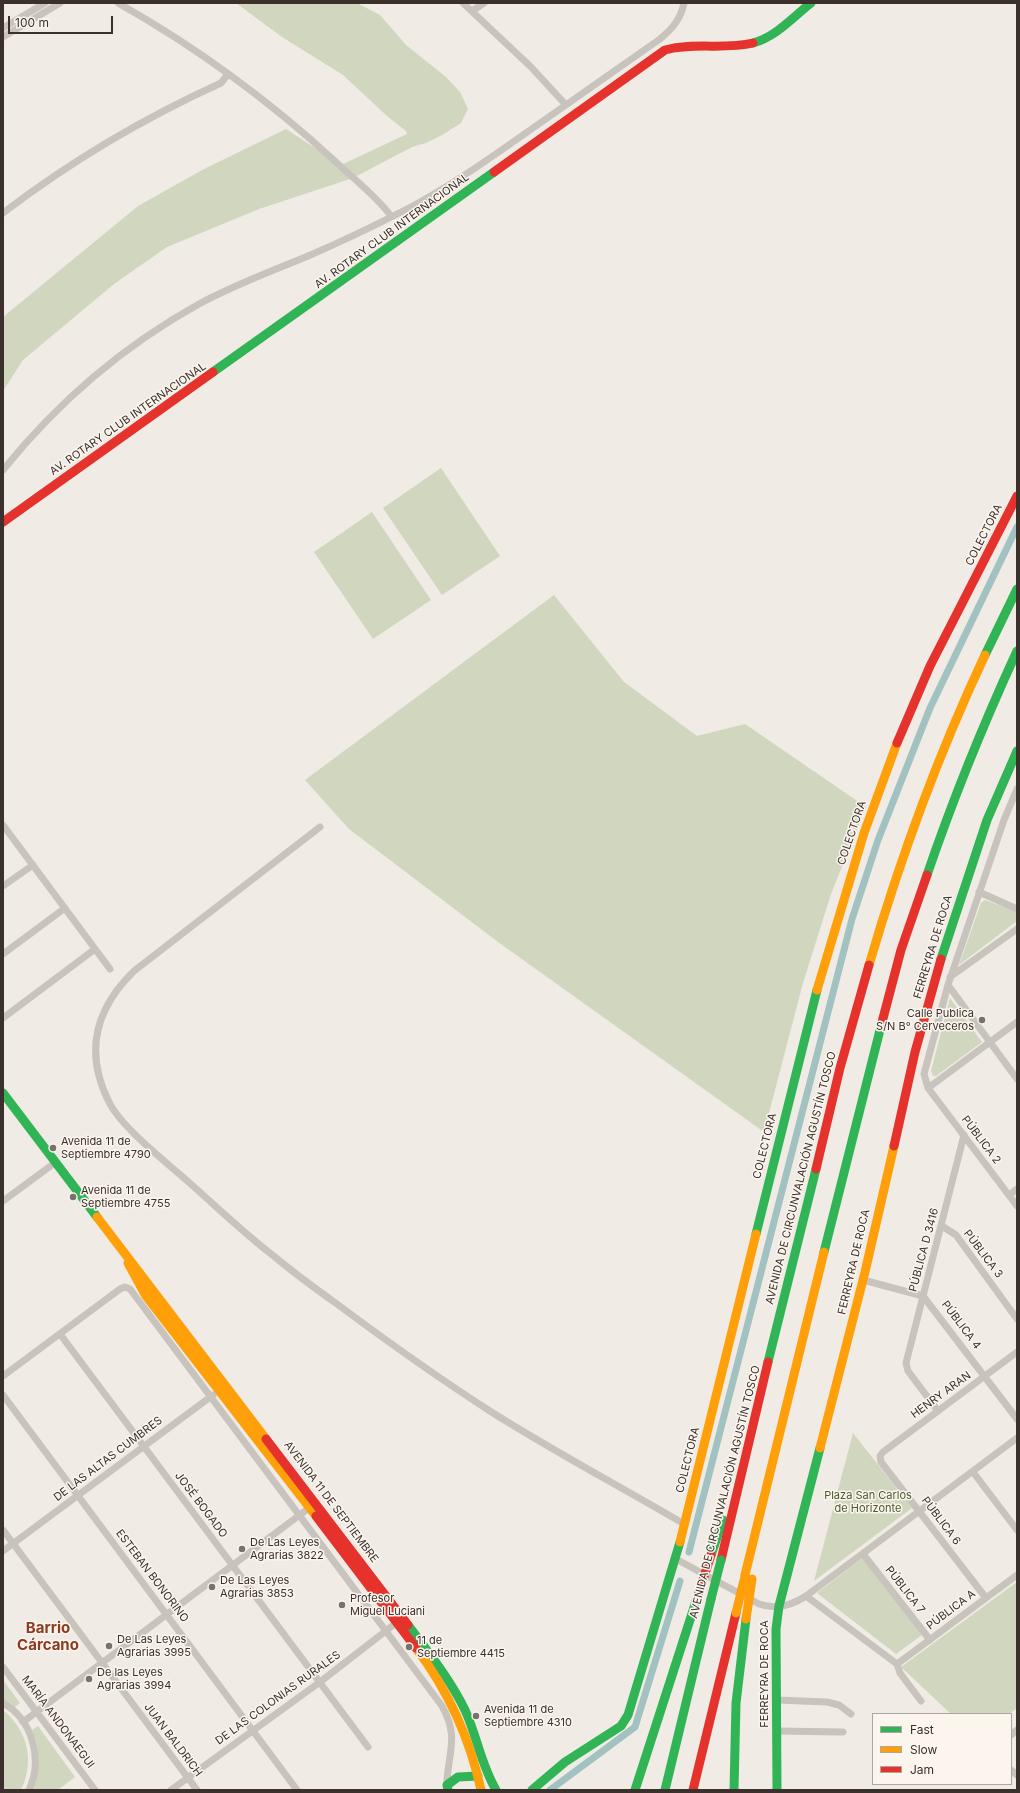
<!DOCTYPE html>
<html>
<head>
<meta charset="utf-8">
<style>
  body { margin:0 }
  #map { position:relative; width:1020px; height:1793px; overflow:hidden; background:#f0ebe5; font-family:Inter,sans-serif }
  canvas { display:block }
  .frame { position:absolute; inset:0; border:4px solid #3b302b; pointer-events:none }
  .legend { position:absolute; left:872px; top:1713px; width:140px; height:72px; box-sizing:border-box; background:#fbf5ee; border:1px solid #aea6a0; margin:0; padding:5px 7px; list-style:none; font-size:12px; color:#3b302b }
  .legend li { display:flex; align-items:center; gap:8px; height:20px }
  .legend b { width:20px; border:1px solid #aea6a0 }
  .scale { position:absolute; left:8px; top:16px; width:105px; height:18px; box-sizing:border-box; border:2px solid #3b302b; border-top:0; padding-left:5px; font-size:12px; line-height:14px; white-space:nowrap; color:#3b302b; -webkit-text-stroke:3px #fbf5ee; paint-order:stroke }
</style>
</head>
<body>
<div id="map">
<canvas width="1020" height="1793"></canvas>
<div class="frame"></div>
<ul class="legend">
<li><b style="height:5px;background:#30b455"></b>Fast</li>
<li><b style="height:5px;background:#ff9f0a"></b>Slow</li>
<li><b style="height:5px;background:#e5322d"></b>Jam</li>
</ul>
<div class="scale">100 m</div>
</div>
<script>
const ctx = document.querySelector('canvas').getContext('2d');
ctx.lineJoin = 'round';
function fill(path, color) { ctx.fillStyle = color; ctx.fill(path, 'evenodd'); }
function stroke(path, color, width, dash) { ctx.strokeStyle = color; ctx.lineWidth = width; ctx.lineCap = dash ? 'butt' : 'round'; ctx.setLineDash(dash || []); ctx.stroke(path); }
function write(font, color, halo, rows, align = 'center') {
  ctx.font = font + ' Inter,sans-serif'; ctx.lineWidth = 3; ctx.setLineDash([]); ctx.textBaseline = 'middle'; ctx.strokeStyle = halo; ctx.fillStyle = color; for (const [text, x, y, turn = 0] of rows) {
    ctx.save(); ctx.translate(x, y); ctx.rotate((+turn || 0) * Math.PI / 180); ctx.textAlign = isNaN(turn) ? turn : align; if (halo) ctx.strokeText(text, 0, 0); ctx.fillText(text, 0, 0); ctx.restore();
  }
}
fill(new Path2D(`
  M236,3H357L380,15L406,45L446,77L460,92L468,109L461,123L442,135L426,143L412,147L353,178L259,209L167,247L114,284L23,360L3,391V317L138,206L204,169L286,129L341,165L407,134L406,131L387,116L343,75L282,37Z
  M441,468L500,556L442,595L383,508Z
  M372,512L431,600L373,639L314,552Z
  M554,595L624,682L697,736L745,724L866,807L831,894L803,983L764,1132L498,942L349,829L305,780Z
  M985,900L1017,912V921L959,965L981,903Z
  M950,998L982,1042L936,1076H933L931,1071Z
  M853,1433L912,1508L814,1581Z
  M864,1557L922,1635L896,1654L817,1593Z
  M1017,1582V1708L1009,1714H951L901,1667Z
  M3,1680L20,1703L15,1707L3,1699Z
  M3,1710C28,1731 35,1761 21,1790H3Z
  M38,1726L75,1777L58,1790H32C38,1768 42,1752 32,1730Z`), '#d1d6bf');
stroke(new Path2D(`
  M689,1552L852,919L878,840L930,708L1017,527
  M550,1790L635,1727L680,1581`), '#a1c2c1', 7);
stroke(new Path2D(`
  M118,3C196,47 271,102 337,163C355,180 376,196 391,216
  M463,3L531,67L566,105
  M472,11L484,3
  M3,28L45,3
  M3,37L60,3
  M3,213C71,161 144,118 221,83L228,74
  M3,470C58,402 123,346 199,304C234,285 272,271 308,256C343,241 376,225 409,208C449,187 486,161 523,135C569,103 614,71 660,39C672,29 681,19 684,3
  M1017,789L1004,820L948,985L924,1074L928,1088L1017,1206
  M3,825L110,969
  M320,827L134,971C94,1010 84,1054 110,1104C124,1130 170,1165 193,1186C220,1210 246,1235 275,1257C295,1274 316,1289 337,1304C388,1342 440,1379 493,1413C555,1452 621,1487 684,1524
  M3,886L33,865
  M979,892L1017,909
  M3,954L65,908
  M950,977L1017,929
  M948,985L1017,1079
  M3,1018L95,949
  M928,1088L1017,1022
  M1009,1195L1017,1189
  M3,1201L56,1162
  M942,1226L956,1235L1017,1319
  M863,1280L923,1296L1017,1419
  M60,1334L368,1747
  M3,1376L120,1289L125,1287L130,1289L442,1706C458,1735 450,1748 447,1779V1785
  M3,1395L297,1790
  M938,1411L908,1371L906,1363L964,1135
  M973,1472L1017,1530
  M3,1530L197,1790
  M3,1551L213,1395
  M863,1554L930,1640
  M676,1559L759,1604C776,1610 791,1606 806,1596L1017,1438
  M806,1596L897,1664L900,1673L921,1701
  M986,1598L881,1462L880,1456L883,1452L1017,1352
  M897,1664L1017,1575
  M3,1667L95,1790
  M776,1700L827,1702L839,1705L851,1714
  M3,1703C33,1720 43,1760 29,1790
  M23,1722L313,1505
  M777,1731L843,1732
  M1011,1735L1017,1730
  M1011,1770L1017,1775
  M171,1790L320,1682L396,1623`), '#c9c3be', 7);
stroke(new Path2D(`
  M753,43C776,37 793,17 811,3
  M213,372L494,172
  M985,655L1017,589
  M927,875C953,799 983,725 1017,651
  M941,959L987,820L1017,751
  M3,1093L97,1217
  M756,1234L817,990
  M824,1252L881,1026
  M768,1362L816,1169
  M711,1555L723,1520
  M408,1625C428,1652 450,1679 465,1710C477,1736 481,1765 496,1790
  M448,1790L447,1785L458,1777L478,1776
  M532,1790L565,1762L621,1726L628,1715L680,1542
  M635,1790L699,1592
  M665,1790L711,1599
  M734,1790L736,1703L746,1619
  M777,1790L776,1629L779,1606L820,1448`), '#30b455', 9);
stroke(new Path2D(`
  M869,965C900,859 938,755 985,655
  M817,990L864,833L897,743
  M97,1217L266,1439
  M128,1263L146,1296L316,1516
  M820,1448L865,1272L894,1146
  M680,1542L756,1234
  M745,1575L824,1252
  M416,1648C447,1689 470,1739 481,1790`), '#ff9f0a', 9);
stroke(new Path2D(`
  M494,172L665,50C694,42 724,50 753,43
  M3,522L213,372
  M897,743L930,666L1017,496
  M881,1026L901,950L927,875
  M894,1146L915,1052L941,959
  M816,1169L840,1068L869,965
  M266,1439L408,1625
  M316,1516L416,1648
  M721,1560L768,1362
  M693,1790L736,1613`), '#e5322d', 9);
stroke(new Path2D(`
  M711,1599L721,1560`), '#30b455', 9);
stroke(new Path2D(`
  M736,1613L745,1576
  M746,1619L752,1579`), '#ff9f0a', 9);
stroke(new Path2D(`
  M699,1592L711,1555`), '#e5322d', 9);
for (const [x, y, r, color] of [
  [982,1020,4,"#7a716c"],
  [53,1148,4,"#7a716c"],
  [73,1197,4,"#7a716c"],
  [242,1549,4,"#7a716c"],
  [212,1587,4,"#7a716c"],
  [342,1605,4,"#7a716c"],
  [109,1646,4,"#7a716c"],
  [409,1647,4,"#7a716c"],
  [89,1679,4,"#7a716c"],
  [476,1716,4,"#7a716c"]
]) { const dot = new Path2D(); dot.arc(x, y, r, 0, 2 * Math.PI); ctx.fillStyle = color; ctx.fill(dot); stroke(dot, '#fbf5ee', 1.5); }
write('11px', '#3b302b', '#fbf5ee', [
  ["AV. ROTARY CLUB INTERNACIONAL",392,231,-36],
  ["AV. ROTARY CLUB INTERNACIONAL",128,419,-35],
  ["COLECTORA",984,535,-63],
  ["COLECTORA",852,833,-71],
  ["FERREYRA DE ROCA",933,947,-73],
  ["PÚBLICA 2",981,1140,53],
  ["COLECTORA",765,1146,-76],
  ["AVENIDA DE CIRCUNVALACIÓN AGUSTÍN TOSCO",801,1178,-76],
  ["PÚBLICA D 3416",924,1250,-75],
  ["PÚBLICA 3",983,1254,53],
  ["FERREYRA DE ROCA",854,1262,-77],
  ["PÚBLICA 4",961,1325,53],
  ["HENRY ARAN",941,1395,-36],
  ["DE LAS ALTAS CUMBRES",108,1459,-37],
  ["COLECTORA",688,1460,-76],
  ["AVENIDA DE CIRCUNVALACIÓN AGUSTÍN TOSCO",725,1492,-76],
  ["AVENIDA 11 DE SEPTIEMBRE",331,1502,53],
  ["JOSÉ BOGADO",201,1505,53],
  ["PÚBLICA 6",941,1521,53],
  ["ESTEBAN BONORINO",152,1576,53],
  ["PÚBLICA 7",905,1590,52],
  ["PÚBLICA A",951,1610,-37],
  ["FERREYRA DE ROCA",765,1674,-90],
  ["DE LAS COLONIAS RURALES",278,1698,-36],
  ["MARÍA ANDONAEGUI",58,1722,53],
  ["JUAN BALDRICH",173,1740,53]
]);
write('11px', '#3b302b', '#fbf5ee', [
  ["Calle Publica",974,1014,"right"],
  ["S/N B° Cerveceros",974,1027,"right"],
  ["Avenida 11 de",61,1142],
  ["Septiembre 4790",61,1155],
  ["Avenida 11 de",81,1191],
  ["Septiembre 4755",81,1204],
  ["De Las Leyes",250,1543],
  ["Agrarias 3822",250,1556],
  ["De Las Leyes",220,1581],
  ["Agrarias 3853",220,1594],
  ["Profesor",350,1599],
  ["Miguel Luciani",350,1612],
  ["De Las Leyes",117,1640],
  ["Agrarias 3995",117,1653],
  ["11 de",417,1641],
  ["Septiembre 4415",417,1654],
  ["De las Leyes",97,1673],
  ["Agrarias 3994",97,1686],
  ["Avenida 11 de",484,1710],
  ["Septiembre 4310",484,1723]
], 'left');
write('11px', '#4a5a2e', '#fbf5ee', [
  ["Plaza San Carlos",868,1496],
  ["de Horizonte",868,1509]
]);
write('bold 15px', '#8c3b22', '#fbf5ee', [
  ["Barrio",48,1628],
  ["Cárcano",48,1645]
]);
</script>
</body>
</html>
